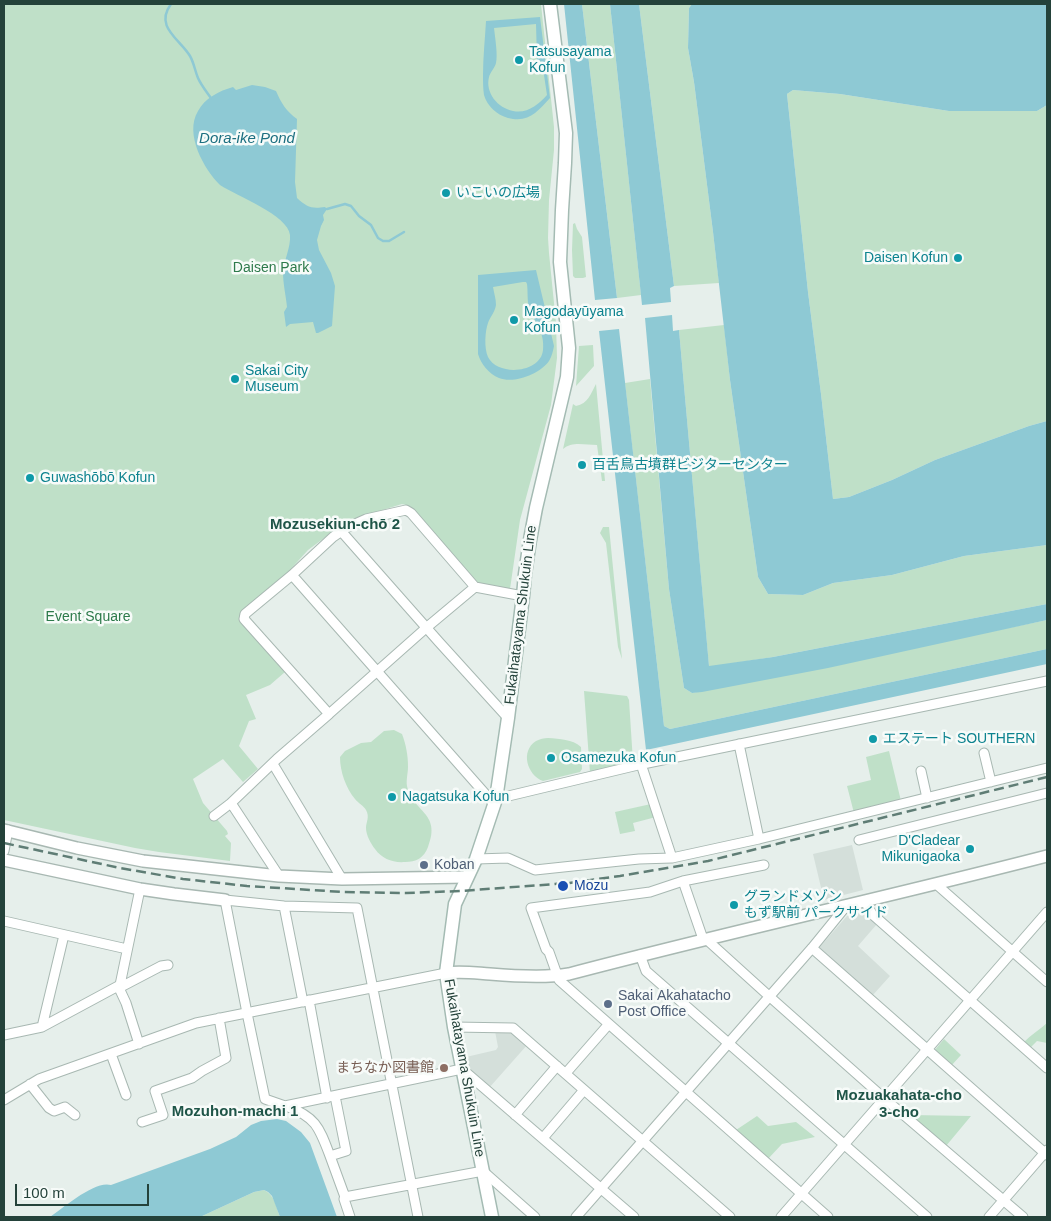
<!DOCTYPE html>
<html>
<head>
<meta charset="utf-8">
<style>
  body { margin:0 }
  #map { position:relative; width:1051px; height:1221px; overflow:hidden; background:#e6efeb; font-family:Helvetica,sans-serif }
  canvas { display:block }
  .frame { position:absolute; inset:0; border:5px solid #24423a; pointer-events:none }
  .scale { position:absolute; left:15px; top:1184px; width:134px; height:22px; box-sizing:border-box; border:2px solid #24423a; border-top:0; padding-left:6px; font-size:15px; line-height:18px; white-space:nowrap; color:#24423a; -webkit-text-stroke:4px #f7fbf9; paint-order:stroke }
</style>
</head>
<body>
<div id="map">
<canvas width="1051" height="1221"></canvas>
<div class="frame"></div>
<div class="scale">100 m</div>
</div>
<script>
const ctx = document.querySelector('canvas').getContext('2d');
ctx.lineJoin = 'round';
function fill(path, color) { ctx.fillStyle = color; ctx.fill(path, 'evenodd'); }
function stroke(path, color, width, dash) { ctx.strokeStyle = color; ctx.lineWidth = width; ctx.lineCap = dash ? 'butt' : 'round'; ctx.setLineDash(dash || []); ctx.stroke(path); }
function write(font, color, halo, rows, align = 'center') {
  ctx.font = font + ' Helvetica,"Noto Sans JP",sans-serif'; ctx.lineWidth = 5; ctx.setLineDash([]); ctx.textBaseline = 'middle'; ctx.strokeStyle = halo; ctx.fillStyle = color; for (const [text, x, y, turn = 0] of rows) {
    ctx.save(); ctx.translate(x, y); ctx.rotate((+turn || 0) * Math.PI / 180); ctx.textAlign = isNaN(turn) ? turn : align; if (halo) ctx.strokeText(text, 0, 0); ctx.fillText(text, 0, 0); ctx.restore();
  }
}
fill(new Path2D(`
  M852,845L863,890L824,900L813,854Z
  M860,912L867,915L877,924L858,946L890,976L872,996L818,949L847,916Z
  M495,1031L514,1032L528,1044L489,1088L469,1070L466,1057L496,1050L498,1047Z`), '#d4dfda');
fill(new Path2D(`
  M4,4H541L554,127V150L549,200L548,238L549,253L556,323L557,358L551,405L520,520L510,589L478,583L411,507L406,505L402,504L347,521L308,550L289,571L239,617L285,672L270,685L246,695L256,719L249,721L239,746L258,769L243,782L223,759L193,779L203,803L227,831L228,834L225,836L231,843L230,861L159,852L135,848L4,820Z
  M582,4H610L641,295L617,298Z
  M639,4H692L689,8L688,48L694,82L713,232L719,283L674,286Z
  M793,90L840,94L949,111H1037L1047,105V421L1029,426L935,460L892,480L849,497L833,499L821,394L808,292L787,94Z
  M575,223L577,229L582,237L586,277L583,278H575L573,276L572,250L573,224Z
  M724,325L730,380L758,577L768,594L803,595L833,583L892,575L964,556L1047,545V604L773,657L709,667L679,330Z
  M593,345L594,366L576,386L579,346Z
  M650,379L669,589L684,688L692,693L1047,620V649L670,729L664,726L625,383Z
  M596,384L605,481H602L597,445C585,445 572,441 563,449L573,404L576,406C588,404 591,393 596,384Z
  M603,527H609L622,659L618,647L606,543L600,533Z
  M584,691L627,696L629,700L633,762L590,773Z
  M394,730L402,734C406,745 408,755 408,767C408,773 406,780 407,786C412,812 442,812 428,847C424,858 416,862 405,862C393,863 382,859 375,849C371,844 366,835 366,828C366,822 370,817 366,810C364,806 358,803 355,799C346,788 340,772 340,757L345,751L361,743L371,742L384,731Z
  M548,738C560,739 572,739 581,747L582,769L580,772L543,781C527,775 520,751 536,741C540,739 544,738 548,738Z
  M889,751L901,801L854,813L847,786L871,780L866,757Z
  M651,804L656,817L633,823L635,831L620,834L615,812Z
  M1047,1023V1043L1037,1041L1030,1048L1024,1042C1031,1035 1039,1030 1047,1023Z
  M944,1039L961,1055L951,1066L934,1051Z
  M911,1115L971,1116L946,1146Z
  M757,1116L768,1126L796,1122L815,1137L782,1144L767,1160L736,1130Z
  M264,1190C275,1195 276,1207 280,1217H200L254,1192Z`), '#bfe0c8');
fill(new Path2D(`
  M564,4H582L617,298L595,300Z
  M610,4H639L674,286L670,288L671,302L642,305Z
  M692,4H1047V105L1037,111H949L840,94L793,90L787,94L808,292L821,394L833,499L849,497L892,480L935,460L1029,426L1047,421V545L964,556L892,575L833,583L803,595L768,594L758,577L730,380L713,232L694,82L688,48L689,8Z
  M540,17L550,98C537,112 529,123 508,118C497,115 487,106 484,95C483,89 483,82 483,75C483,57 485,39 486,21ZM536,24L537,60L542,62L547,95C538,105 527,114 513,111C498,108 485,93 489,77C490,72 495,68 496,63C498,55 495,37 494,28Z
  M252,85L265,87L276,91C281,103 287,112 297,119L295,182L297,198C307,207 311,209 325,207L327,209L323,215L324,220L321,226L317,240L319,250L331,273L335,286L332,326L318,333H316L313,322L290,324L286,327L284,312L287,307C286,296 283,284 283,272C284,260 291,247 290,235C288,215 237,196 220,185C204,169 184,134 198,111C205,98 219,91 233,87L236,90Z
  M536,270L554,346C553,351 552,356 549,361C540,374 514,384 499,378C489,374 481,364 478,354V275ZM523,282H526L527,284C528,291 527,300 529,307C534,322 545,331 543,350C541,373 498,377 488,357C484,348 485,331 488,323C490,317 495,312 496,305C496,299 494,293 493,287Z
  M672,315L673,331L679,330L709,666L773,657L1047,604V620L828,668L702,692L692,693L684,688L669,589L645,318Z
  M619,329L664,726L670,729L1047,649V664L646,750L599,331Z
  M277,1119L286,1121L301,1132L310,1143L337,1217H280L272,1196L268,1192L264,1190L254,1192L200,1217H50C63,1208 95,1180 111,1185L210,1149L236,1137L251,1125L261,1121Z`), '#8ec9d4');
stroke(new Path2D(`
  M171,4C154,27 180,39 190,56C194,63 195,71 198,78C201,85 206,91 211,98
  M327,209L345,204L351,206L359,216L371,225L378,238L383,241H389L404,232`), '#8ec9d4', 2.5);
const minor = new Path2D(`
  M341,531L439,642L508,718
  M292,575L495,805
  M329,714L426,628L475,587
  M739,744L759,839
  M984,753L991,782
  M273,764L342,879
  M641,764L672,858
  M921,771L927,798
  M496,799L638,765L1047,681
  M231,803L279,876
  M214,816L231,803L277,759L329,714L244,619L245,614L292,575L333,537L346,528L366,519L406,510L411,513L475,587L523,596
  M859,840L1047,793
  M4,851L8,830
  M476,859L508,858L535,870L639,859L672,858L759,839L1047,768
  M764,865L683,881L650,892L531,908L546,949L549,952L559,980L828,1217
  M683,881L703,939
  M936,884L1047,982
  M865,901L872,914L1047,1068
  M284,906L303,1002
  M4,921L127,949
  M706,939L770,997L885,1099L1023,1217
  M812,948L1047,1155
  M640,955L646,971L927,1217
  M120,985L119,988L126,1003L139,1044
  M119,988L161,966L168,965
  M309,1000L327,1098
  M42,1027L64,935
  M454,1027L513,1028L730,1217
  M4,1035L42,1027L120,985L140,889
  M111,1054L126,1095
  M566,1073L608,1025
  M30,1084L49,1108L54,1111L65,1107L75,1115
  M335,1096L346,1151L330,1156L345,1197L483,1171L535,1217
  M4,1100L39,1079L196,1023L446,973
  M286,1106C316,1117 319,1127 330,1156
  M515,1115L557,1066
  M142,1122L163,1115L155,1091L192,1078L202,1071L226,1058L219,1018
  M543,1138L584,1090
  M345,1197L344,1199L350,1217
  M418,1217L357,908L284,906L225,900L247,1013L265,1099L285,1106L462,1069L634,1217
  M576,1217L812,948L847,905
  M781,1217L1047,912
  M989,1217L1047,1150`);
const tertiary = new Path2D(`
  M4,830L77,848L143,861L279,876L342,879L467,877
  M4,860L140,889L174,894L225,900
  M446,973C461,971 475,973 490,974C514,976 545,978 569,974C728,932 888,897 1047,856`);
const secondary = new Path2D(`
  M492,1217L454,1027L446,973L455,904L476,859L496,799L508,718L523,596L525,574L530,540L536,508L567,377L569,348L560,262L562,210L565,163L566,133L550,4`);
stroke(minor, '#a8b8b2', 11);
stroke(tertiary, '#a8b8b2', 14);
stroke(secondary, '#a4bbb3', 15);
stroke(minor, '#fff', 9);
stroke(tertiary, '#fff', 11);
stroke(secondary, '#fff', 12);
stroke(new Path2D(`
  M4,843L120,868L183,879L247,886L343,892L406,893L460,891L569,883L620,876L708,861L1047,777`), '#5f7d75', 2.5, [10, 5]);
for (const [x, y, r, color] of [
  [519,60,5,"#0f9aa8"],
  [446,193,5,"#0f9aa8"],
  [958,258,5,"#0f9aa8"],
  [514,320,5,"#0f9aa8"],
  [235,379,5,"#0f9aa8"],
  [582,465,5,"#0f9aa8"],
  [30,478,5,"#0f9aa8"],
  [873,739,5,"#0f9aa8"],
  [551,758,5,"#0f9aa8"],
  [392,797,5,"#0f9aa8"],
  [970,849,5,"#0f9aa8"],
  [424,865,5,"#5c6f8a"],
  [563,886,6,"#1a4fb4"],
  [734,905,5,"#0f9aa8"],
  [608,1004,5,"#5c6f8a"],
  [444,1068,5,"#8d6e63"]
]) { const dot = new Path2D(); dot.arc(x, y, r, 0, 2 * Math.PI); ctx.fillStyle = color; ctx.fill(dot); stroke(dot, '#f7fbf9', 2); }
write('14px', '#0d838f', '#f7fbf9', [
  ["Tatsusayama",529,52],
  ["Kofun",529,68],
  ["いこいの広場",456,193],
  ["Daisen Kofun",948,258,"right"],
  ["Magodayūyama",524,312],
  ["Kofun",524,328],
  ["Sakai City",245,371],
  ["Museum",245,387],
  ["百舌鳥古墳群ビジターセンター",592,465],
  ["Guwashōbō Kofun",40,478],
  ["エステート SOUTHERN",883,739],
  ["Osamezuka Kofun",561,758],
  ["Nagatsuka Kofun",402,797],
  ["D'Cladear",960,841,"right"],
  ["Mikunigaoka",960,857,"right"],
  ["グランドメゾン",744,897],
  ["もず駅前 パークサイド",744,913]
], 'left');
write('14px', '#2d7a4b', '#f7fbf9', [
  ["Daisen Park",271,268],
  ["Event Square",88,617]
]);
write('14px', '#24423a', '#f7fbf9', [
  ["Fukaihatayama Shukuin Line",521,615,-83],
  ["Fukaihatayama Shukuin Line",464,1068,80]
]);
write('14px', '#4e5e75', '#f7fbf9', [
  ["Koban",434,865],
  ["Sakai Akahatacho",618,996],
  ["Post Office",618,1012]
], 'left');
write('14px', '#164399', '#f7fbf9', [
  ["Mozu",574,886]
], 'left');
write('14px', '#785e54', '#f7fbf9', [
  ["まちなか図書館",434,1068]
], 'right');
write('italic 15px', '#1c6f80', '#f7fbf9', [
  ["Dora-ike Pond",247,139]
]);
write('bold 15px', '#1f5548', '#f7fbf9', [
  ["Mozusekiun-chō 2",335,525],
  ["Mozuakahata-cho",899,1096],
  ["3-cho",899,1113],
  ["Mozuhon-machi 1",235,1112]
]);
</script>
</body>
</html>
